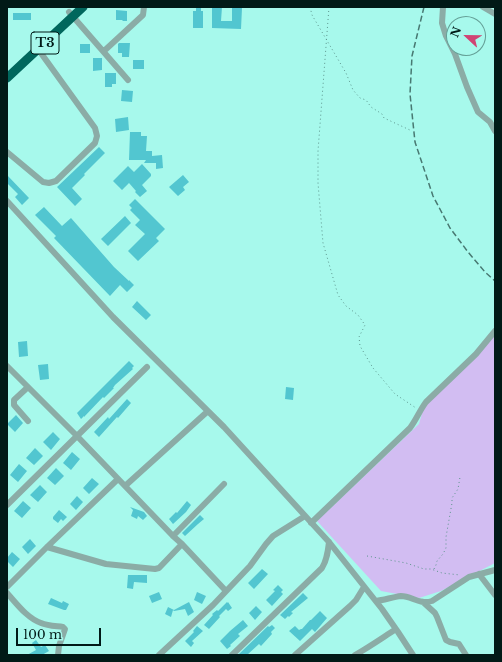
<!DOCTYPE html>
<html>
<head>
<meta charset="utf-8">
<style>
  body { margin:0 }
  #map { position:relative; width:502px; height:662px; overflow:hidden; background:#a7f9ec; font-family:"Libre Baskerville",serif }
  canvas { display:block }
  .frame { position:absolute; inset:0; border:8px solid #011a17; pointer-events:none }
  .north { position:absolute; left:446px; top:16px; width:40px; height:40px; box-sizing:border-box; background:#a7f9ec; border:1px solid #65a097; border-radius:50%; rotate:292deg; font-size:11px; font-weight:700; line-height:16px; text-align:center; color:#011a17 }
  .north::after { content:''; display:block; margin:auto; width:14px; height:18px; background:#d04474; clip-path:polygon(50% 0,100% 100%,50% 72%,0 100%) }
  .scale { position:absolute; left:16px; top:628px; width:85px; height:18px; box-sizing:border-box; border:2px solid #011a17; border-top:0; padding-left:5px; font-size:12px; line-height:14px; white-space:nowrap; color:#011a17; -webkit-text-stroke:3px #a7f9ec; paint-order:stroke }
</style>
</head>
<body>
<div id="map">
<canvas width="502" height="662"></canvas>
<div class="frame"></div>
<div class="north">N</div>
<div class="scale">100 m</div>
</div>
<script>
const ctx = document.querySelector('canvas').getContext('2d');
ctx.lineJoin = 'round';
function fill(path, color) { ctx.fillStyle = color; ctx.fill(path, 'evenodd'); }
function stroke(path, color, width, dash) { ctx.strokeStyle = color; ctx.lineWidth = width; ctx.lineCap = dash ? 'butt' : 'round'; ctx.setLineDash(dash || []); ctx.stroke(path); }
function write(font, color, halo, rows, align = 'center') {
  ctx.font = font + ' "Libre Baskerville",serif'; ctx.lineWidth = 3.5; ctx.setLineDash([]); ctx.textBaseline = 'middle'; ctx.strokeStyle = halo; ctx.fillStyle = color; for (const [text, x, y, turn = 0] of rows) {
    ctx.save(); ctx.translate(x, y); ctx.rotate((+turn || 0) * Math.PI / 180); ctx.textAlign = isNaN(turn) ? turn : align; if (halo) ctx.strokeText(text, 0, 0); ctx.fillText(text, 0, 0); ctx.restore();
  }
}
fill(new Path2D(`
  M495,331V563L441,591L419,598L381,591L317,521L419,424L424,406Z`), '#d2bdf2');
fill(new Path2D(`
  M196,7H201V11H203V28H193V11H196Z
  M212,7H222L221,21H232V7L242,8L241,29L212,28Z
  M116,10L127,11V21H122L123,20H116Z
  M13,13H31V20H13Z
  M119,43H130L129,57H122V53H118V44Z
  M80,44H90V53H80Z
  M93,58H102V70L93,71Z
  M133,60H144V69H133Z
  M105,73H116V84H112V87H105Z
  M122,90L133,91L132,102L121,101Z
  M128,117L129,130L116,132L115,119Z
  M130,132H141V136H147L146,151H152V156L162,155L163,168L156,169V163H144L146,160H129Z
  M99,147L105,153L84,174L85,175L72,188L82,199L75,206L57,187Z
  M142,164L151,174V176L142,185L147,191L140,197L135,192L136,191L129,183L122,190L113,181L128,166L134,172Z
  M7,175L29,198L22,205L15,197L18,194L7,183Z
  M183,175L189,182L183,187L185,190L178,196L169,187Z
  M135,199L165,229L156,238L159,241L138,261L128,251L145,234L135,225L140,220L130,210L132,208L129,205Z
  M44,207L62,226L71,218L114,267L129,281V280L134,285L127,292L120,285L110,296L54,238L56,236L35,215Z
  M125,216L131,223L108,246L101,239Z
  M137,301L151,315L146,320L132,307Z
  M27,341L28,356L19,357L18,342Z
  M129,361L134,366L132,368L133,369L115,385L113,388H114L104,398L103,397L84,417V416L81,419L77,413Z
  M48,364L49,379L40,380L38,365Z
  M286,387L294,388L293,400L285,399Z
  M127,399L131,403L118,418L117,417L99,437L94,432L108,417L109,419Z
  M16,415L23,423L15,432L7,424Z
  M53,432L60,439L51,450L43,442Z
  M35,448L43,456L34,465L26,458Z
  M72,452L80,459L71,470L63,463Z
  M19,464L27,471L18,482L10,475Z
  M56,468L64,476L55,485L47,478Z
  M92,478L99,484L89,494L83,488Z
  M40,485L47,492L38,502L30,495Z
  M77,496L83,502L76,510L70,504Z
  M23,501L31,508L22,518L14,511Z
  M187,501L191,505L186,512L173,524L169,519L176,512L177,513Z
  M130,507L144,512L147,516L143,520L138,516L137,519L131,516L133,510Z
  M59,510L67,517L63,521L61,519L58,523L53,519V517Z
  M200,515L204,519L198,524L185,536L182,533Z
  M30,539L36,546L28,554L22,547Z
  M12,552L20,559L13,567L7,561V558Z
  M262,569L268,574L254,589L248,583Z
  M128,575H147V583L134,582L133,589L127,588Z
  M278,585L283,590L281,592L283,594L272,606L266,600L275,591L273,590Z
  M159,592L162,599L152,603L149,596Z
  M197,592L206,596L202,604L194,600Z
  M303,593L308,598L291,612L293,613L289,617L288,616L285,619L280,615Z
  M51,598L62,603L63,601L69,604L66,610H64L48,604Z
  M189,602L194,612L188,616L185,609L174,611L173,610L171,617L165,614L168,607L174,610Z
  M227,602L228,603V602L232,608L228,611L226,609L219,616L220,617L209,629L204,625L213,615L212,614L217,610L218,611Z
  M256,606L262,612L255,620L249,613Z
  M320,611L327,618L315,632L312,629L300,641L289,631L295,626L299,630L301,629H302L310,620H311Z
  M243,620L248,626L238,634L240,636L230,645L231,646L227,649L220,641L230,631Z
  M272,625L275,628L271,632L272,634L261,646L259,644L247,655H238L268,626L269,627Z
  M197,626L203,631L192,641L194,643L191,647L185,641L194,632L193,631Z
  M36,640L41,647L45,645L49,651L42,655H27L36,650L32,643Z`), '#52c6d0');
stroke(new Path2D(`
  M310,7L312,15L346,73L353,90L360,98L366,100L371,107L382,114L384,118L412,131
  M329,7L318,151V183L323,243L338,295L346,306L358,315L365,325L359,337L360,346L373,368L395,394L416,408
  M367,556L406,563L424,569H431L442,573L460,575
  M434,569L436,565L437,561L443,554L446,548V537L452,503V498L458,489L460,477`), '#5c948c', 1, [1, 3]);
stroke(new Path2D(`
  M443,7L442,23L446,36L455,54L467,87L478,112L490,122L495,131
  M483,7L495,14
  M69,12L128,80
  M104,51L143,15L144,7
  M7,152L43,182L49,183L56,181L95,143L97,136L95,128L38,49L34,45
  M7,201L113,317L224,427L329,542L382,609L398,632L413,655
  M7,366L77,436L173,536L182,544L226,591
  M28,387L14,400V405L28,421
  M125,486L208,411
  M7,505L147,367
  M311,523L410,428C416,420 420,410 426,402L476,354L495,331
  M173,536L224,484
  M47,547L106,564L155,569L159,568L182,544
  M479,574L495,595
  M7,587L47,547L118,479
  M7,593C17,604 27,618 41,623C48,626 56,626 63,627L65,629L59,646L58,655
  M376,601C384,600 393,597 401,596C412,596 419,605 432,601L469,577L495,570
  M423,602L435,613L437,617L446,640L450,642L459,644L466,655
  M159,655L213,605L250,566L266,544L273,536L305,516
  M232,655L322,568C327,560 328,551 329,542
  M295,655L350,606L356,600L364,587
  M355,655C369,647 382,638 396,629`), '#8baca6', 6);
stroke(new Path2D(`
  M7,78L83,7`), '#01675d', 9);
stroke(new Path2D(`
  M424,7L412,56L410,94L415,142L433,196L450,228L468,252L485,272L495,281`), '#487972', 1.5, [6, 3]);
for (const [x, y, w] of [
  [45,43,28]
]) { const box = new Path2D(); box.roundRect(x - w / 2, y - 11, w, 22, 3); ctx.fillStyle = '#a7f9ec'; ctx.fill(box); stroke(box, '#011a17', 1); }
write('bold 13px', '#011a17', null, [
  ["T3",45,43]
]);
</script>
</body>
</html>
